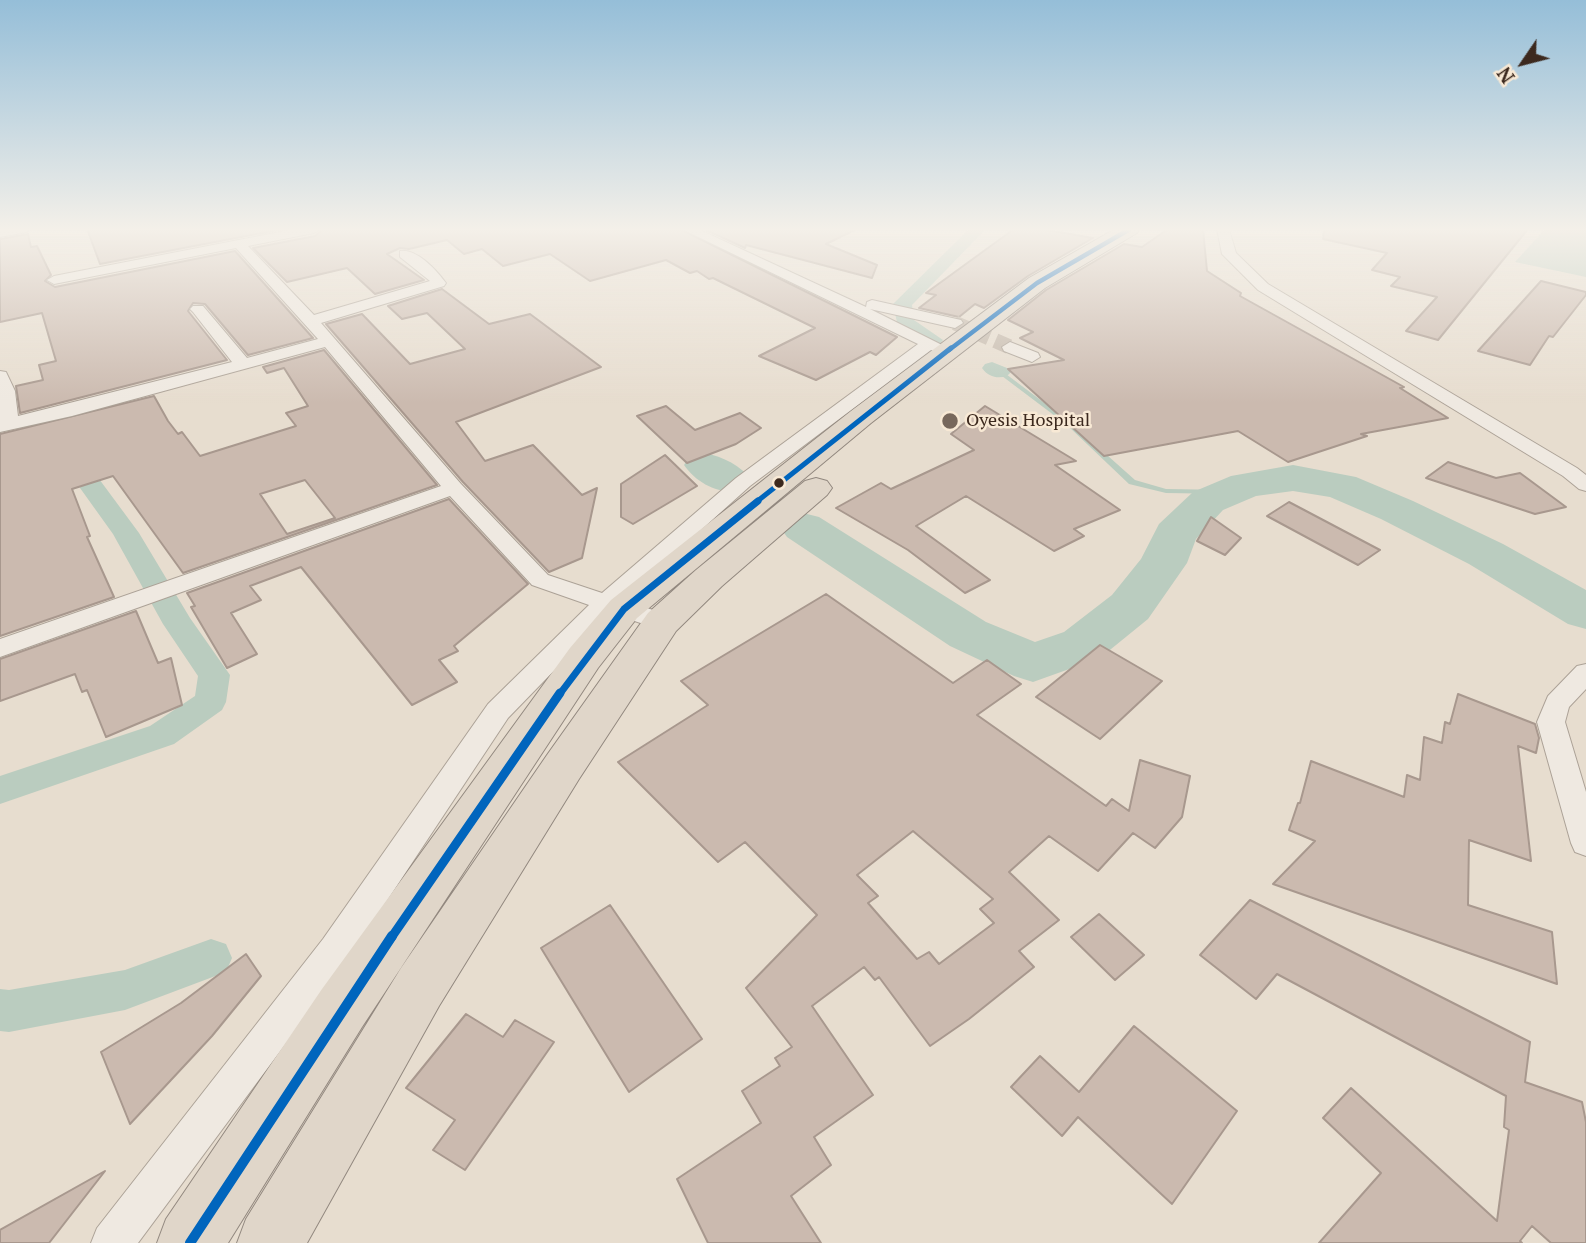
<!DOCTYPE html>
<html>
<head>
<meta charset="utf-8">
<style>
  body { margin:0 }
  #map { position:relative; width:1586px; height:1243px; overflow:hidden; background:#e7ddcf; font-family:"PT Serif",serif }
  canvas { display:block }
  .north { position:absolute; left:1488px; top:28px; width:70px; height:70px; -webkit-text-stroke:5px #f8e9d5; paint-order:stroke; rotate:235deg; font-size:19px; font-weight:700; line-height:28px; text-align:center; color:#3c291e }
  .north::after { content:''; display:block; margin:auto; width:24px; height:32px; background:#3c291e; clip-path:polygon(50% 0,100% 100%,50% 72%,0 100%) }
</style>
</head>
<body>
<div id="map">
<canvas width="1586" height="1243"></canvas>
<div class="north">N</div>
</div>
<script>
const ctx = document.querySelector('canvas').getContext('2d');
ctx.lineJoin = 'round';
function fill(path, color) { ctx.fillStyle = color; ctx.fill(path, 'evenodd'); }
function stroke(path, color, width, dash) { ctx.strokeStyle = color; ctx.lineWidth = width; ctx.lineCap = dash ? 'butt' : 'round'; ctx.setLineDash(dash || []); ctx.stroke(path); }
function write(font, color, halo, rows, align = 'center') {
  ctx.font = font + ' "PT Serif",serif'; ctx.lineWidth = 5; ctx.setLineDash([]); ctx.textBaseline = 'middle'; ctx.strokeStyle = halo; ctx.fillStyle = color; for (const [text, x, y, turn = 0] of rows) {
    ctx.save(); ctx.translate(x, y); ctx.rotate((+turn || 0) * Math.PI / 180); ctx.textAlign = isNaN(turn) ? turn : align; if (halo) ctx.strokeText(text, 0, 0); ctx.fillText(text, 0, 0); ctx.restore();
  }
}
fill(new Path2D(`
  M1545,229H1586V277L1515,262Z`), '#baccbf');
fill(new Path2D(`
  M998,371H1002L1071,423L1135,480L1166,489L1229,490L1233,492L1229,494L1166,493L1129,484L1067,425L998,373Z`), '#baccbf');
fill(new Path2D(`
  M969,229H986L912,305L914,320L943,340L940,344C925,348 911,335 898,327L893,304Z
  M992,362L1007,368L1011,372L1007,376C998,379 988,377 982,368L985,364Z
  M36,448L88,464L139,533L190,618L230,675L226,702L222,710L174,744L0,804V776L150,726L195,696L198,676L163,624L113,534L70,474L35,462L0,471V457Z
  M211,939L226,944L232,958L226,972L125,1010L9,1032L0,1031V989L9,990L125,970Z`), '#baccbf');
fill(new Path2D(`
  M705,453C723,457 741,465 752,481L746,490C722,496 698,485 684,465L690,456Z
  M1293,465L1356,477L1413,501L1503,544L1586,590V629L1568,624L1469,564L1381,519L1330,497L1293,491L1256,496L1223,510L1196,539L1187,563L1148,619L1100,658L1033,682L1014,676L950,646L787,537L780,527L787,517L803,513L819,517L986,622L1035,642L1064,632L1112,595L1141,559L1159,524L1193,492L1231,476Z`), '#baccbf');
const building = new Path2D(`
  M87,229H283L100,264Z
  M323,229H680L897,337L876,355L870,352L816,380L759,356L815,328L713,278L709,279L697,271L690,273L666,260L590,281L550,254L503,266L482,249L464,254L447,240L409,249L400,248L387,254L424,280L375,294L347,268L287,282L253,248L315,236Z
  M704,229H857L826,244L877,265L872,278L746,245L745,248Z
  M1014,229H1041L1093,238L1028,276L984,308L975,304L959,317L919,308L936,295L926,293Z
  M1168,229H1203L1207,271L1241,293L1240,296L1404,387L1400,388L1448,418L1361,434L1367,436L1288,462L1238,431L1104,456L1008,369L1064,360L1020,338L1033,332L1008,320L1046,290L1124,244L1142,247Z
  M1324,229H1528L1438,340L1406,331L1437,297L1391,286L1400,277L1372,270L1387,253L1323,239Z
  M28,234L31,247L37,246L51,275L45,281L55,287L235,251L313,338L248,355L205,304L193,303L188,311L227,360L20,413L16,386L43,380L39,365L56,361L42,313L0,322V239Z
  M1541,281L1586,292V295L1553,337L1549,336L1530,365L1478,351Z
  M442,289L489,324L530,314L601,367L456,422L485,461L533,445L582,495L597,488L582,558L549,572L463,482L326,324L362,314L410,364L465,349L427,313L402,319L388,306Z
  M324,350L437,485L183,573L113,476L72,489L90,536L87,537L114,597L0,636V434L154,396L168,421L178,434L182,432L200,456L296,426L286,413L308,406L284,368L267,373L263,367ZM305,480L335,518L287,534L260,494Z
  M666,406L695,430L740,413L761,428L736,444L687,463L637,416Z
  M985,406L1076,461L1055,465L1120,510L1074,529L1084,536L1054,551L966,496L916,526L990,580L965,593L908,550L836,508L881,483L891,489L974,450L951,434Z
  M665,455L697,486L633,524L621,517V484Z
  M1448,462L1496,478L1520,473L1566,507L1535,514L1426,478Z
  M449,499L528,584L454,646L458,651L439,660L457,682L412,705L301,567L250,586L261,600L231,613L257,654L227,668L191,607L195,606L187,593Z
  M1289,502L1380,550L1358,565L1267,516Z
  M1211,517L1241,538L1225,555L1197,541Z
  M826,594L953,683L987,660L1021,684L977,715L1106,806L1112,799L1129,811L1140,760L1190,776L1182,817L1155,848L1133,833L1098,871L1049,836L1009,872L1059,920L1019,951L1034,967L969,1019L930,1046L879,977L875,980L864,967L812,1006L873,1095L814,1137L831,1165L791,1196L821,1243H708L677,1179L761,1123L742,1091L780,1066L775,1058L792,1047L746,988L817,915L745,842L718,862L618,762L708,705L681,681ZM913,831L993,899L980,909L994,923L939,964L929,952L917,959L868,903L878,896L857,875Z
  M136,611L158,663L171,658L182,705L106,737L87,690L82,692L75,674L0,701V659Z
  M1100,645L1162,681L1100,739L1036,697Z
  M1458,694L1535,724L1539,738L1536,753L1518,746L1531,861L1469,840L1468,905L1552,932L1557,984L1273,884L1315,841L1289,830L1298,803H1300L1311,761L1404,797L1407,775L1420,780L1424,737L1442,743L1445,722L1450,724Z
  M1250,900L1530,1042L1525,1082L1582,1102L1586,1122V1243H1551L1532,1226L1520,1241L1522,1243H1319L1381,1173L1323,1118L1351,1088L1497,1221L1509,1130L1504,1127L1506,1096L1277,974L1256,999L1200,955Z
  M610,905L702,1039L629,1092L541,948Z
  M1099,914L1144,955L1115,980L1071,937Z
  M246,954L261,976L212,1036L130,1124L101,1052L181,1003Z
  M466,1014L503,1037L515,1020L554,1042L465,1170L433,1150L455,1120L406,1088Z
  M1134,1026L1237,1111L1172,1204L1078,1117L1062,1136L1011,1087L1040,1056L1079,1092Z
  M105,1171L49,1243H0V1230Z`);
fill(building, '#cbbaaf');
stroke(building, '#a8988e', 2);
stroke(new Path2D(`
  M955,323L1010,347`), '#c5b9ac', 15, [15, 7]);
const minor = new Path2D(`
  M0,229H29L27,232L0,237Z
  M295,229H321L314,233L248,246L314,315L430,281L400,257V251C417,248 437,271 446,283L444,286L321,323L461,484L548,575L602,593L736,478L918,344L682,229H698L866,307L867,302L872,300L961,320L963,323L955,328L870,309L948,348L940,353L931,350L750,486L623,600L671,616L674,622L671,628L662,630L610,613L508,718L347,961L138,1243H91L97,1228L323,939L488,704L589,605L532,585L450,496L0,657V639L441,486L325,347L72,416L0,432V371L6,372L15,391L18,416L232,362L193,312L190,309L193,306H203L247,358L318,339L236,248L54,284L47,280L54,276Z
  M1217,229H1229L1236,253L1268,284L1577,468L1586,475V491L1579,489L1563,476L1258,290L1222,254Z
  M1010,342L1038,353L1040,357L1032,362L1004,351L1002,347Z
  M1586,664V689L1569,707L1565,722L1586,792V856L1575,852L1571,843L1537,722L1548,696L1577,666Z`);
const trunk = new Path2D(`
  M1115,229H1140L1137,233L1045,288L871,423L637,618L598,668L362,1027L228,1243H157L166,1219L322,989L570,648L611,600L851,411L1029,278Z
  M816,478L827,481L832,488L827,495L722,586L676,631L579,779L439,1006L307,1243H237L246,1219L401,968L547,755L648,613L696,570L805,481Z`);
stroke(minor, '#aca297', 2);
stroke(trunk, '#92887f', 2);
fill(minor, '#efe9e1');
fill(trunk, '#e0d6c9');
stroke(new Path2D(`
  M949,350L1037,283L1130,229`), '#0065bd', 4.5);
stroke(new Path2D(`
  M755,503L951,348`), '#0065bd', 5);
stroke(new Path2D(`
  M559,695L624,609L758,501`), '#0065bd', 7);
stroke(new Path2D(`
  M391,938L560,693`), '#0065bd', 9);
stroke(new Path2D(`
  M190,1243L392,936`), '#0065bd', 10);
const sky = ctx.createLinearGradient(0, 0, 0, 403);
sky.addColorStop(0, '#95bed8');
sky.addColorStop(0.57, '#f4f0e9');
sky.addColorStop(1, '#f4f0e900');
ctx.fillStyle = sky;
ctx.fillRect(0, 0, 1586, 403);
for (const [x, y, r, color] of [
  [950,421,9,"#78685c"],
  [779,483,6,"#3c291e"]
]) { const dot = new Path2D(); dot.arc(x, y, r, 0, 2 * Math.PI); ctx.fillStyle = color; ctx.fill(dot); stroke(dot, '#f8e9d5', 2.5); }
write('18px', '#3c291e', '#f8e9d5', [
  ["Oyesis Hospital",966,421]
], 'left');
</script>
</body>
</html>
